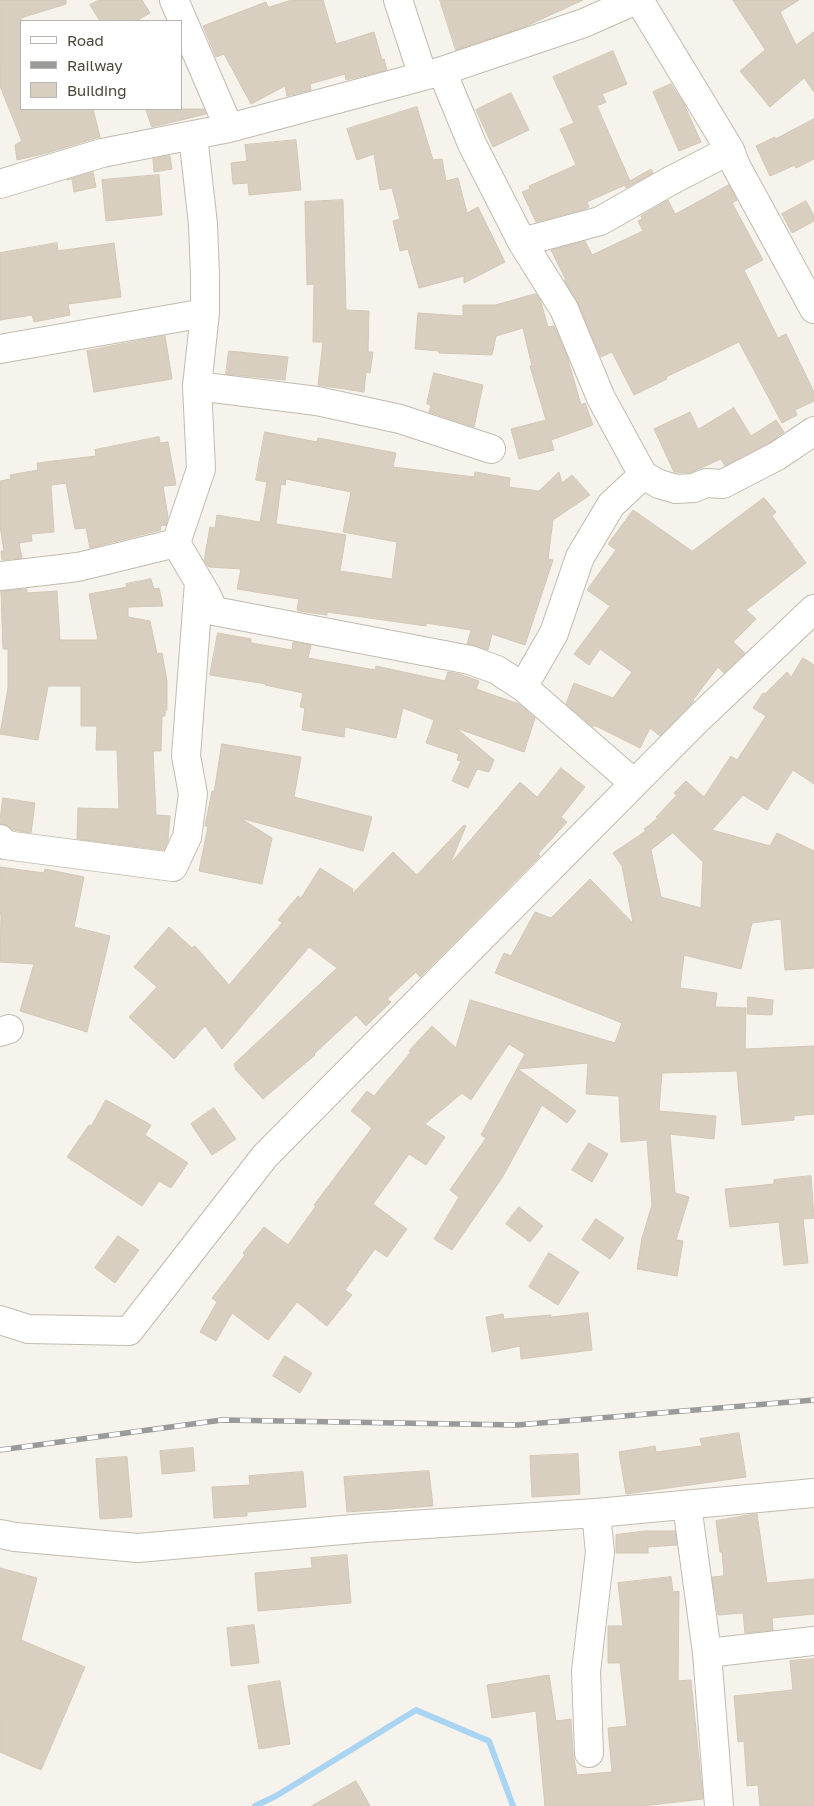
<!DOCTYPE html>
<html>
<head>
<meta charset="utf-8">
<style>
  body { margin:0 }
  #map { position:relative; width:814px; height:1806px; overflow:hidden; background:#f6f3ec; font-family:"Golos Text",sans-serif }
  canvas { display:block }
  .legend { position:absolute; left:20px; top:20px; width:162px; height:90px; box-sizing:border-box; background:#fff; border:1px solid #b7b4b0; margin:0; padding:6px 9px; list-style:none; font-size:15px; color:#4b4439 }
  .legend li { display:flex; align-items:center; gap:10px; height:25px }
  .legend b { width:25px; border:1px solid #b7b4b0 }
</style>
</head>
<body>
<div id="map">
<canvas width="814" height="1806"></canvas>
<ul class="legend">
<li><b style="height:6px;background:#fff"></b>Road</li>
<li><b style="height:6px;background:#9a9a9a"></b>Railway</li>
<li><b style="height:14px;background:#d8cfc1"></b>Building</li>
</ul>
</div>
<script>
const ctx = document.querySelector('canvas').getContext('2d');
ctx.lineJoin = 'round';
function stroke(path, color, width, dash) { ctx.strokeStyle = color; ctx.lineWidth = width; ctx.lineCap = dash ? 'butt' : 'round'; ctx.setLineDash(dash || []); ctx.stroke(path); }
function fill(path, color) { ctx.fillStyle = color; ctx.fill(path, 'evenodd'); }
stroke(new Path2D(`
  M255,1806L276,1796L416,1710L489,1741L513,1806`), '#a9d4f2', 6);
const building = new Path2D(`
  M0,0H66V4L21,18V109H93L100,137L47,153L17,160L15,145L22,141L0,86Z
  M99,0H142L150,13L136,21H100L90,5Z
  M292,0H323L336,44L374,32L382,60L384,59L387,70L346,80L345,74L310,84L311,90L287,96L285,86L251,104L224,54L216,57L203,26L266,2L268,7Z
  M440,0H583L522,28L456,50Z
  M733,0H799L780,12L796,45L814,32V92L804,78L770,107L740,71L765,50Z
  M613,51L627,84L602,94L606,102L597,106L630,181L651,169L653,173L626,188L625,185L587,202L589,207L585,209L536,222L522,192L530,189L529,186L576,165L560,129L574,123L553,77Z
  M671,84L684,104L701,142L679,151L653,92Z
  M511,93L529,130L493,147L476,110Z
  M417,107L433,160L442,159L446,181L458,178L467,213L478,207L505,262L464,283V276L419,288L408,249L400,251L393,221L400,219L392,188L380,190L374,154L357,160L347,129Z
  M146,109H204L206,114L152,127Z
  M814,119V159L796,168L795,165L770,176L756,146L775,137V139Z
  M296,140L301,190L249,195L248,183L233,184L231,163L247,161L245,145Z
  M170,156L172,169L154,172L153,159Z
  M93,172L96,187L74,192L72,179L67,180Z
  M159,175L162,215L106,221L102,180Z
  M729,185L737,200L732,203L763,260L744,270L778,338L786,334L814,392V401L795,410L797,415L782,423L739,342L666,377L667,379L634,395L612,352L601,357L578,303L564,280H566L551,250L585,241L592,255L643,231L638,221L642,219L641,216L668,200L675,214Z
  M343,200L346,310L369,311L368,352H373L370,373L366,372L364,392L318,385L323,342H313L314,284L307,285L305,202Z
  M806,201L814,216V221L792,233L782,214Z
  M57,243L58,251L114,243L121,297L68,304L70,315L34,322L32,315L0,320V253Z
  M536,294L540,299L548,327L554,326L567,356L581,405L585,403L593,425L551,440L554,450L519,459L511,429L546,420L530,366H532L523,328L496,336L492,355L439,353V351L415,349L418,313L463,316V305H495Z
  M165,336L172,379L94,392L87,351Z
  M229,351L288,357L285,380L226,374Z
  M434,373L483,385L474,427L429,412L431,405L427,404Z
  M734,408L751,436L776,420L784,432L769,443L725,466L721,459L690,473L674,472L654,429L690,412L698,429Z
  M265,432L317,442L318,438L396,453L393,467L474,477L475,472L510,478L509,487L539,491L559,472L562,483L572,475L590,495L553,520L548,559L553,560L525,645L492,634L488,650L467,644L471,630L426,623V626L327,612V615L299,611L297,610L299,599L237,589L241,569L209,567L204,561L210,527L215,528L217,515L260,522L267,482L256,480ZM286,479L351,492L343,532L397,542L392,579L340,571L346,535L276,524L281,484L285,485Z
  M159,437L160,443L168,442L176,485L163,486L168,517L166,525L160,526L161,530L90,548L86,528L75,529L66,483L51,485L54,532L31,534L32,541L19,543L22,558L2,560L1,551H4L0,526V481L11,479L10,475L38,470L37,463L96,456L95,450Z
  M764,498L776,512L772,516L806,563L746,610L756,619L733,642L745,653L724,673L718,667L693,700L694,701L660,736L650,728L640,748L594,725L593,727L566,704L574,683L613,698L632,672L600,649L589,665L574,654L610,606L587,590L616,550L608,544L633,510L692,551Z
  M151,579L154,589L159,588L163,606L128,607V617L150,621L157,654L162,653L167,681V710H165V716H162L161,751H153L156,815L170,816L168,840L164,850L77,839L78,808L119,809L117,750H96L97,726H81V686H48L38,740L0,734L8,688V649H3L1,591L27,589V593L57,591L60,640H98L89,594L127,587L126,584Z
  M218,633L251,639V643L292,650L293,642L311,645L308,658L375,670L376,666L445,681L448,672L459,674L479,681L476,689L519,704L535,718L524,752L456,728L494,760L489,772L477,769L468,788L452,781L461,761L457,760L459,754L426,743L434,720L403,708L396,738L345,727L344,737L302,730L305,708L300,707L303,693L265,685L266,684L210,675Z
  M803,658L814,665V784L793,770L767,810L743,795L712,830L770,846L777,833L814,851V968L785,970L781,919L752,923L741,969L684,955L680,988L717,993L715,1007L746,1008L745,1049L814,1046V1114L794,1116V1120L742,1125L737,1071L662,1073L659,1111L716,1116L714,1139L670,1134L675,1193L689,1197L676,1240L683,1241L677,1276L637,1269L642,1238L652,1205L647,1140L621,1142L619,1096L586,1094L588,1063L518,1069L576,1111L567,1123L542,1105L502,1178L452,1250L434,1239L459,1197L450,1190L486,1138L481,1135L525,1054L509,1044L471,1100L462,1093L425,1124L445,1137L426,1165L409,1154L373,1204L407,1229L387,1257L375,1249L345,1290L352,1295L327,1326L297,1302L268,1340L232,1313L216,1341L200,1332L217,1302L212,1298L245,1255L243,1253L264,1227L288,1245L316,1206L314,1205L372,1128L351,1111L367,1091L374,1096L411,1052L409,1051L432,1026L456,1048L470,1000L615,1043L622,1023L495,973L504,953L511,956L535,912L551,918L590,879L633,923L622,866L613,853L646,831L644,829L658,818L656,817L677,795L674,793L686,781L704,797L731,756L737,760L766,716L753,708L763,693L765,694L787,672L791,677ZM673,833L703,862L701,908L661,897L651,850Z
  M222,744L301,757L294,797L372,817L363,851L240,818L272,838L262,884L199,871L208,826H205L212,791H214Z
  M561,768L585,787L561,817L567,822L538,854L540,856L420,977L416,972L387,999L391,1002L366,1026L356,1015L314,1054L315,1055L263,1099L236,1070L234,1064L337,968L309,947L222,1049L205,1026L174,1059L129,1017L157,987L134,967L169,927L192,948L195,946L229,985L282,923L278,920L298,896L301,898L320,868L353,889L352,894L393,852L417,875L464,825L466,826L450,864L520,782L537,797Z
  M3,798L35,803L31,833L13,830L6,825L0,824Z
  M0,867L44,873L45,869L84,877L74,927L110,936L87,1032L20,1011L34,964L0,962L1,914H0Z
  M748,997L773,1000L772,1015L748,1014Z
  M106,1100L151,1125L145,1135L188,1163L171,1188L159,1181L142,1206L67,1157L89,1125L91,1126Z
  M214,1108L236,1139L212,1155L191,1124Z
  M589,1143L608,1154L592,1182L572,1170Z
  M811,1176L814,1218L803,1219L808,1263L784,1265L779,1222L730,1227L725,1189L774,1184V1180Z
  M519,1207L543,1226L530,1242L506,1224Z
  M596,1219L624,1238L610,1259L582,1240Z
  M118,1236L139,1250L115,1283L95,1268Z
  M549,1253L579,1272L558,1305L529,1287Z
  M588,1313L592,1350L521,1359L520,1346L492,1352L486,1317L503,1314L504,1319L551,1315L550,1317Z
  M285,1356L312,1373L300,1393L273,1376Z
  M739,1433L746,1477L626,1494L619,1452L655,1446L656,1452L702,1446L700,1439Z
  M193,1448L195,1471L162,1474L160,1451Z
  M578,1454L580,1494L532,1497L530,1456Z
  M127,1457L132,1517L100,1519L96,1459Z
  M429,1471L433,1506L347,1512L344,1477Z
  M303,1472L306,1507L247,1512V1516L214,1518L212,1487L250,1485L249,1476Z
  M757,1514L767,1583L814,1579V1614L772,1618L773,1630L745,1633L743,1613L718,1615L712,1577L724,1576L722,1552H720L716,1521Z
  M645,1531H675L677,1545L648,1547V1553H616V1535Z
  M347,1555L351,1603L258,1611L255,1573L312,1568L311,1558Z
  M0,1568L37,1578L21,1640L85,1667L41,1770L0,1752Z
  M671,1577L673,1592L679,1591L678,1681L691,1680L703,1799L642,1806H545L536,1711L492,1718L487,1685L549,1675L556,1721L571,1719L573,1754L577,1775L612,1772L608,1728L627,1726L620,1663H608V1626H623L618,1583Z
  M254,1625L259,1663L231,1666L227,1628Z
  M814,1659V1806H760L758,1785L747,1786L744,1741L738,1742L734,1696L793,1690L790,1661Z
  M280,1681L290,1744L259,1749L248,1686Z
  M356,1781L370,1806H312Z`);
fill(building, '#d8cfc1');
stroke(building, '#d3c7b4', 1);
const minor = new Path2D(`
  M174,0L229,128
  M398,0L423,76
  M639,0L730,150L736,166L814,309
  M442,71L472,144L522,242L564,309L601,398L643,475L659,484L676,489L694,488L706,483L723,484L777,456L814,431
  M193,136L203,224L205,276V313L197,386L201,469L176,543L206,594L214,611L470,660L497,670L523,687L634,783
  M0,184L102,153L229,128L442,71L584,23L636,0
  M522,242L600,221L670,181L730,150
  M0,349L205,313
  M197,386L317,401L400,419L491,449
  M0,576L78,567L176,543
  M523,687L554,633L580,557L611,505L643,475
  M0,839L5,845L173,867L187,837L193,794L186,756L199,582
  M0,1032L9,1029
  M0,1320L28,1329L129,1331L265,1156L699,718L814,609
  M687,1505L707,1653L719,1806
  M0,1534L15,1537L138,1548L365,1528L596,1513L814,1493
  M707,1653L814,1641
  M589,1753L586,1671L600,1552L596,1513`);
stroke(minor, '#c2bbae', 30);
stroke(minor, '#fff', 28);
const rail = new Path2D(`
  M0,1450L222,1420L517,1425L814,1400`);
stroke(rail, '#9a9a9a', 5.5);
stroke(rail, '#fff', 4, [11]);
</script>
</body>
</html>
